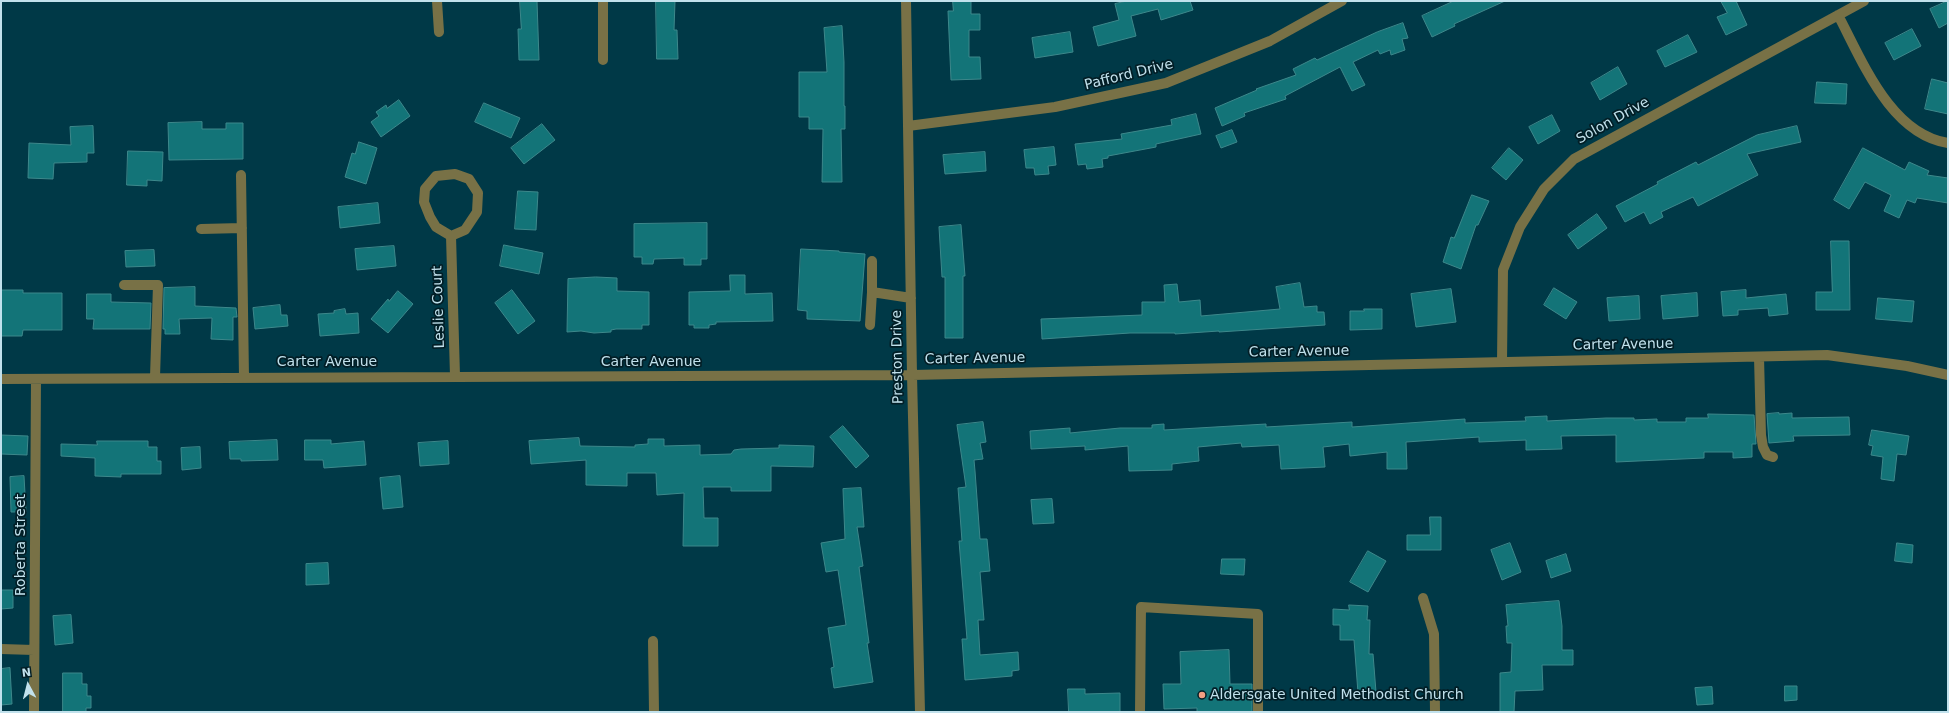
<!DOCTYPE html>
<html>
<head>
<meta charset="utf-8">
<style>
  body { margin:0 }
  #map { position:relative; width:1949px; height:713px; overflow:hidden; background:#003947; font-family:"DejaVu Sans",sans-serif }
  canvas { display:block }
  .frame { position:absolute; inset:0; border:2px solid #c1e1ec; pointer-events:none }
  .north { position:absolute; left:8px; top:665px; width:40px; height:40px; -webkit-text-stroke:3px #021e26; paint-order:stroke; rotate:353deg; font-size:11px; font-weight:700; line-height:16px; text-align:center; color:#c1e1ec }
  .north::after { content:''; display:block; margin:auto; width:14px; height:18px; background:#c1e1ec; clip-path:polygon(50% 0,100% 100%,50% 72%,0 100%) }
</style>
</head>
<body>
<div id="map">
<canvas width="1949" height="713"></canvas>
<div class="frame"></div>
<div class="north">N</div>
</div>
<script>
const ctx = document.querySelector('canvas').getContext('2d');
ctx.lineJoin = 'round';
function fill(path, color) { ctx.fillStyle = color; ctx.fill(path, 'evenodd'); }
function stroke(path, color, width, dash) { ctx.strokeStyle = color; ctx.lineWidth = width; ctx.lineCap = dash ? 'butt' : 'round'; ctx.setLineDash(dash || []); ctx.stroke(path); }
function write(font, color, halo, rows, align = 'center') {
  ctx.font = font + ' "DejaVu Sans",sans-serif'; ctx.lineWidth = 3.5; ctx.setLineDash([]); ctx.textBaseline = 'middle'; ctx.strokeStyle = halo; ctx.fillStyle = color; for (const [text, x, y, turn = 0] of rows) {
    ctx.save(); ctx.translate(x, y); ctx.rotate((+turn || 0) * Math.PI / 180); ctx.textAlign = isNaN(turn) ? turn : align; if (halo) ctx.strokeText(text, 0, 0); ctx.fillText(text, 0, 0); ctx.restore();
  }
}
const building = new Path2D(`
  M520,1H537L539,60H519L518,29H521Z
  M656,1H675L674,30H677L678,59H657Z
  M953,1H971V14H980V30H969V57H980L981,79L951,80L948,11H953Z
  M1127,1H1190L1193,10L1161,20L1158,9L1131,16L1136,36L1098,46L1093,27L1119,20L1115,4Z
  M1454,1H1505L1454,24L1455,26L1432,37L1422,16Z
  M1721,1H1736L1747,25L1726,35L1717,17L1727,13Z
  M1948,1V23L1939,28L1930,9Z
  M1403,23L1408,38L1402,39L1405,50L1391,55L1390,50L1380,54L1378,50L1353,62L1365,85L1352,91L1340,67L1285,96L1286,99L1244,113L1245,116L1222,126L1215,108L1257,90L1256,89L1296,75L1293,69L1315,58L1317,60L1377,32Z
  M842,26L844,62V106H845V129H841L842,182H822L823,129H809V117H799V72H827L824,28Z
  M1912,29L1921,46L1894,60L1885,43Z
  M1070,32L1073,52L1035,58L1032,38Z
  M1688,35L1697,52L1665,67L1657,51Z
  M1618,67L1627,84L1600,100L1591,83Z
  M1932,79L1948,83V114L1925,109Z
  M1817,82L1847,84L1846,104L1815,103Z
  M399,100L410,116L381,137L371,122L379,116L376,112L386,105L387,108Z
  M484,103L520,118L511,138L475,122Z
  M1196,114L1201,134L1156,144V147L1108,156V158L1102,159L1103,167L1087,169L1086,164L1078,165L1075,144L1122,139L1121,134L1172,125L1171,120Z
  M1552,115L1560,131L1538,144L1529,127Z
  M202,122V129H226V123H243V159L169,160L168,123Z
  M542,124L555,140L524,164L511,148Z
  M93,126L94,153H87V162L54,163L53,179L28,178L29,143L71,145L70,127Z
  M1797,126L1801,142L1747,154L1758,175L1698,206L1693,197L1661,212L1663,217L1650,224L1644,212L1625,222L1616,206L1658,184L1657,182L1696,162L1698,165L1757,135Z
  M1232,130L1237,142L1221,148L1216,136Z
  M359,142L377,148L366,184L345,177L352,153L355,154Z
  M1054,147L1056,165L1048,166L1049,174L1035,175L1034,168H1026L1024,150Z
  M1509,148L1523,160L1506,180L1492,168Z
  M1863,148L1905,170L1909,162L1929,171L1927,175L1948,178V203L1917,198L1915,203L1907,200L1899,218L1884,211L1891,195L1865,182L1849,209L1834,200Z
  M128,151L163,152L162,181L147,180V186L127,185Z
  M985,152L986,171L945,174L943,155Z
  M518,191L538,192L536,230L515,229Z
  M1472,195L1489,201L1478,225H1476L1461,269L1443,262L1451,237L1454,238Z
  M378,203L380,223L340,228L338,207Z
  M1597,214L1607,228L1578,249L1568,235Z
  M707,223V259H701V265H684V258L654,259L653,264H642V257H634V224Z
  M961,225L965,276H963V338H945V277H942L939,227Z
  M1831,241H1849L1850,310H1816V292H1832Z
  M504,245L543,253L539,274L500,266Z
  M394,246L396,266L357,270L355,249Z
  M801,249L839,251V252L865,254L860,321L807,319V311L798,310Z
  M154,250L155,266L126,267L125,251Z
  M730,275H745V294L772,293L773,321L716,322V324L709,325V328H694V325H689V292L730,291Z
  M596,277L617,278V291L649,292V325H642V329H616L611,330V332L594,333L581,331L567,332L568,279Z
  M1300,283L1304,307L1317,306V312H1324L1325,325L1219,332V331L1175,334V333H1130L1042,339L1041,319L1142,315V302H1165L1164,285L1177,284L1179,302L1200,300L1201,316L1280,309L1276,287Z
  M195,287V306L236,308L237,317H233V340L211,339L212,318L179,319L180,334H165V329H163L164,288Z
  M1554,288L1577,302L1566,319L1544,305Z
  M1451,289L1456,322L1416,327L1411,294Z
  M1,290H23V293H62V330H23L22,336H1Z
  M512,290L535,321L518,334L495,303Z
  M1746,290V298L1786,294L1788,314L1769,316L1768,308L1738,310V315L1723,316L1721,292Z
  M398,291L413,304L388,333L371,319L388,299L389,301Z
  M1697,293L1698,316L1663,319L1661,296Z
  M87,294H111V302L151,303L150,329H93L94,319H87Z
  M1639,296L1640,319L1609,321L1607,298Z
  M1878,298L1914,301L1912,322L1876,319Z
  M280,305L281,315H287L288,326L255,329L253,308Z
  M345,309L346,314L358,313L359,333L320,336L318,314L334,313V311Z
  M1364,309H1382V329L1350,330V311H1364Z
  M1779,413V414L1792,413V418L1849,417L1850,435L1793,436L1794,441L1769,443L1767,414Z
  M1708,414L1754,415L1756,444H1752V457L1733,458V452H1704V458L1616,462V435L1561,436L1562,449L1526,450V440L1479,442V437L1406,442L1407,469H1387V452L1350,456L1349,444L1323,447L1325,467L1281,469L1279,445L1242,447L1241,443L1198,447L1199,461L1172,464V470L1129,471L1128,446L1085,450V446L1031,449L1030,431L1070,428V433L1120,428H1152V425L1164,424V430L1266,424V427L1352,422V427L1465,419V423L1526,421L1525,417L1547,416V421L1606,418H1634V420L1657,419V422H1686V418H1708Z
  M983,422L986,442L980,443L983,459L974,460L975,471L980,539H987L990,571L980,572L984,620H978L980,655L1018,652L1019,670L1012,671V676L965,680L962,639H967L959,541H962L958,488L966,487L957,425Z
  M843,426L869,456L856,468L830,437Z
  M1872,430L1909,436L1906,455L1897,454L1894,481L1881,479L1883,457L1871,455L1873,446L1869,445Z
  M1,435L28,436L27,455L1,454Z
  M579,438L580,446L635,447V445L648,444V439H664V446L700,445V455L731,454L734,450L741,449L779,448V445L814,446L813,467L771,466V491H731V487H703L704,518H718V546H683L684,493L657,495L656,473H627V486L586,485V460L531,464L529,441Z
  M277,440L278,460L241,461V459H230L229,442Z
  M305,440H331V444L364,441L366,465L324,468L323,460H305Z
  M97,441H148V447H157V461H161V474H121V477L95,476V458L61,456V444L97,445Z
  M448,441L449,464L420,466L418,443Z
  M200,447L201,468L182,470L181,448Z
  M24,476L26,512H11L10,477Z
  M400,476L403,507L383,509L380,478Z
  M861,488L864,527H857L863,566L859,567L869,643H867L873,682L834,688L831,668L834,667L828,628L846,625L838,570L826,572L821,543L845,539L843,489Z
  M1052,499L1054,523L1033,524L1031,500Z
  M1430,517H1441V550H1407V535H1430Z
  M1510,543L1521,572L1502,580L1491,550Z
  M1897,543L1913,545L1912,563L1895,561Z
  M1368,551L1386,561L1368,592L1350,582Z
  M1566,554L1571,571L1551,578L1546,561Z
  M1222,559H1245L1244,575L1221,574Z
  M328,563L329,584L306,585V564Z
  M1,590H13V608L1,609Z
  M1559,601L1562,626V650H1573V665H1542L1543,690L1515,691L1514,712H1500V673L1511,672L1512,643H1507L1506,626H1508L1506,605Z
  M1349,605L1368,606L1367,620H1370L1369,654H1373L1376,692L1358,693L1354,640H1340V625H1333V609L1349,610Z
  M71,615L73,643L55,645L53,616Z
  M1229,650L1230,684H1252V712H1197V708L1164,709L1163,684H1181L1180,652Z
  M10,668L12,704L1,705V669Z
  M63,673H82V684H87V696H91V708H86V712H63Z
  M1785,686H1797V700L1785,701Z
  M1712,687L1713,704L1697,705L1695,688Z
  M1068,689H1085V694L1120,693V712H1069Z`);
fill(building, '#137478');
stroke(building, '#3d888b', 1);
stroke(new Path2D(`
  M437,1L439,32
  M603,1V60
  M906,1L912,375L920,712
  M1838,15C1862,60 1890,134 1948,143
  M908,126L1055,107L1166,83L1270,41L1342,1
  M455,174L469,179L478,193L477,212L465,230L451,236L436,227L430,217L424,202L425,189L436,176Z
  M241,175L244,377
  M201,229L242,228
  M451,236L455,376
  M872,261V292L911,298
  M124,285H158L155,377
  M870,325L872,292
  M1759,357L1761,435L1763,447L1767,455L1773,457
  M1502,362L1503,270L1520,227L1544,189L1574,159L1864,1
  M1,379L912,375L1827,355L1907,366L1948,375
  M1423,598L1434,634L1435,712
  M653,641L654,712
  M1,649L34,650
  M34,712L36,379
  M1140,712L1141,607L1258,614V712`), '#787146', 10);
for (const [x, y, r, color] of [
  [1202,695,4,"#f39f83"]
]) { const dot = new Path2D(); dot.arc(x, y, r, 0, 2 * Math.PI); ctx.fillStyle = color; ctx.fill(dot); stroke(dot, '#021e26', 1.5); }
write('14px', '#c1e1ec', '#021e26', [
  ["Pafford Drive",1129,75,-14],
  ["Solon Drive",1613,121,-29],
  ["Leslie Court",439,307,-92],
  ["Carter Avenue",1623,345,-1],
  ["Carter Avenue",1299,352,-1],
  ["Preston Drive",898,357,-91],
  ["Carter Avenue",975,359,-1],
  ["Carter Avenue",327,362],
  ["Carter Avenue",651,362],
  ["Roberta Street",21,545,-90]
]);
write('14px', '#c1e1ec', '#021e26', [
  ["Aldersgate United Methodist Church",1210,695]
], 'left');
</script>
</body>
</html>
